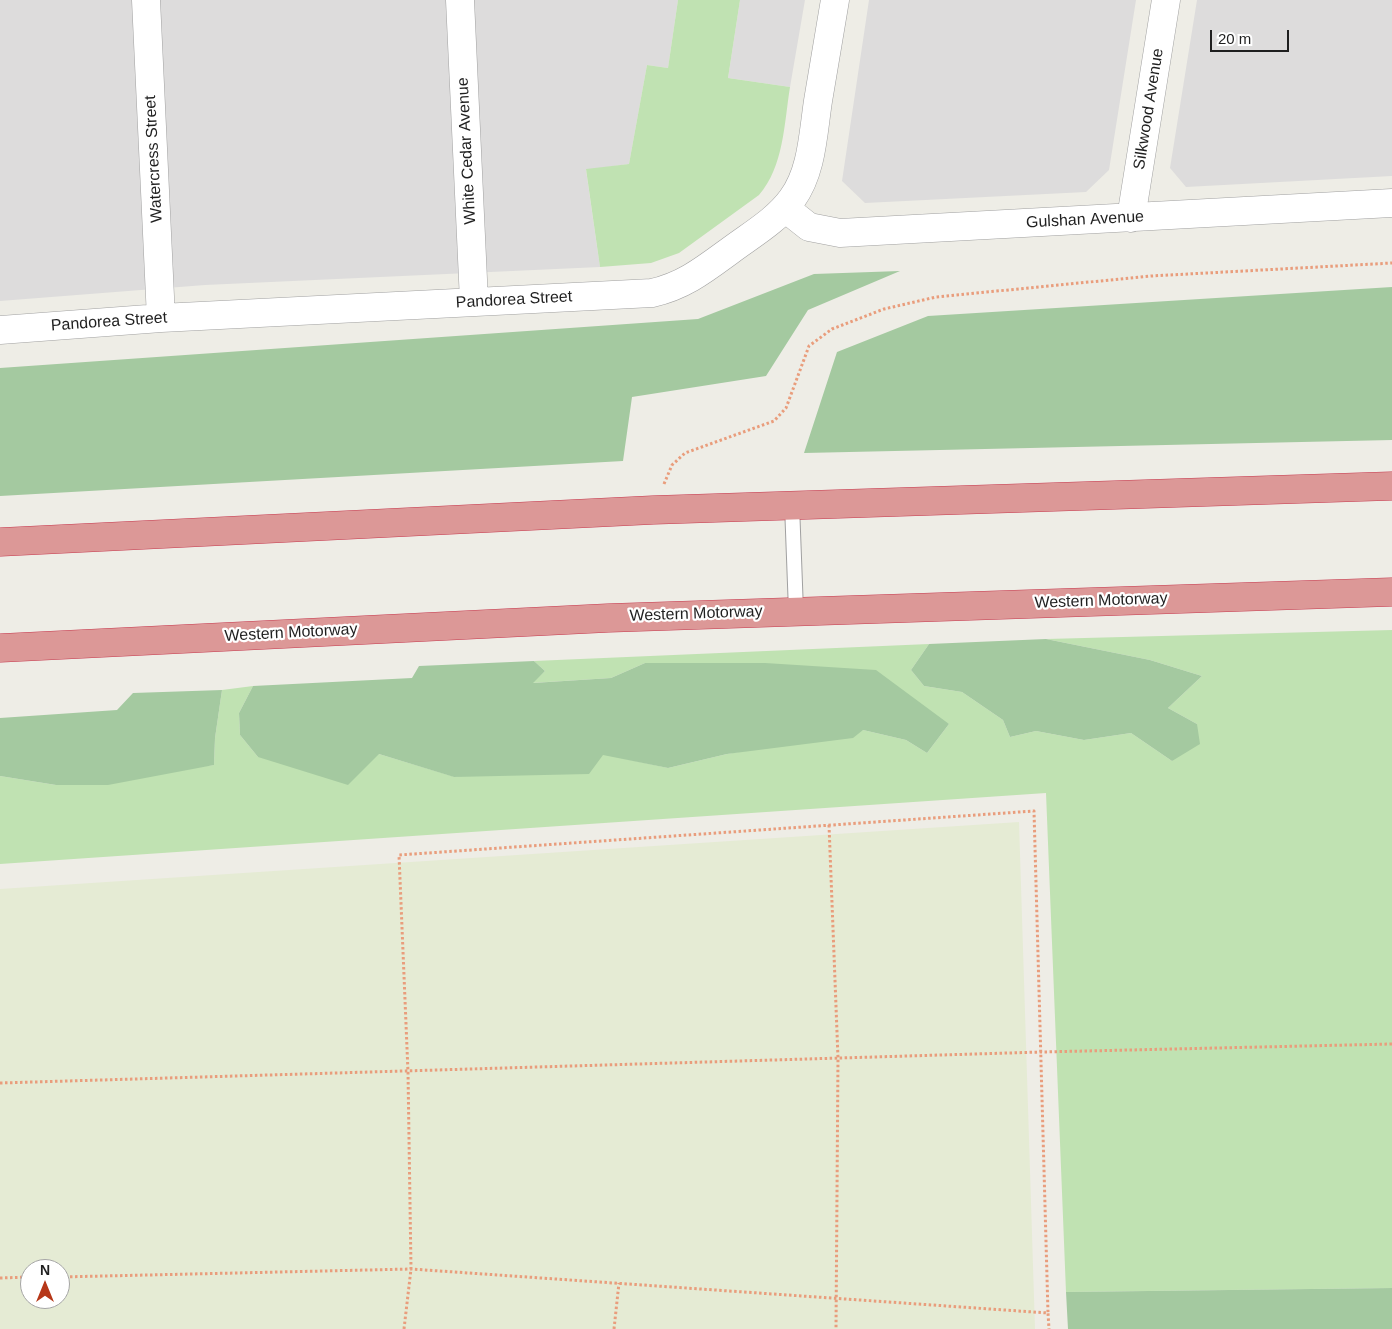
<!DOCTYPE html>
<html>
<head>
<meta charset="utf-8">
<style>
  body { margin:0 }
  #map { position:relative; width:1392px; height:1329px; overflow:hidden; background:#eeede6; font-family:Helvetica,sans-serif }
  canvas { display:block }
  .north { position:absolute; left:20px; top:1259px; width:50px; height:50px; box-sizing:border-box; background:#fff; border:1px solid #a5a5a5; border-radius:50%; rotate:0deg; font-size:14px; font-weight:700; line-height:20px; text-align:center; color:#1f1f1f }
  .north::after { content:''; display:block; margin:auto; width:18px; height:22px; background:#b63718; clip-path:polygon(50% 0,100% 100%,50% 72%,0 100%) }
  .scale { position:absolute; left:1210px; top:30px; width:79px; height:22px; box-sizing:border-box; border:2px solid #1f1f1f; border-top:0; padding-left:6px; font-size:15px; line-height:18px; white-space:nowrap; color:#1f1f1f; -webkit-text-stroke:4px #fff; paint-order:stroke }
</style>
</head>
<body>
<div id="map">
<canvas width="1392" height="1329"></canvas>
<div class="north">N</div>
<div class="scale">20 m</div>
</div>
<script>
const ctx = document.querySelector('canvas').getContext('2d');
ctx.lineJoin = 'round';
function fill(path, color) { ctx.fillStyle = color; ctx.fill(path, 'evenodd'); }
function stroke(path, color, width, dash) { ctx.strokeStyle = color; ctx.lineWidth = width; ctx.lineCap = dash ? 'butt' : 'round'; ctx.setLineDash(dash || []); ctx.stroke(path); }
function write(font, color, halo, rows, align = 'center') {
  ctx.font = font + ' Helvetica,sans-serif'; ctx.lineWidth = 4.5; ctx.setLineDash([]); ctx.textBaseline = 'middle'; ctx.strokeStyle = halo; ctx.fillStyle = color; for (const [text, x, y, turn = 0] of rows) {
    ctx.save(); ctx.translate(x, y); ctx.rotate((+turn || 0) * Math.PI / 180); ctx.textAlign = isNaN(turn) ? turn : align; if (halo) ctx.strokeText(text, 0, 0); ctx.fillText(text, 0, 0); ctx.restore();
  }
}
fill(new Path2D(`
  M0,0H678L668,68L647,65L629,164L586,170L600,267L205,285L0,301Z
  M740,0H805L790,87L728,78Z
  M869,0H1136L1109,170L1086,192L865,203L842,181Z
  M1197,0H1392V176L1186,187L1170,168Z`), '#dddcdc');
fill(new Path2D(`
  M1019,822L1035,1329H0V889ZM30,1269H60V1299H30Z`), '#e5ebd4');
fill(new Path2D(`
  M678,0H740L728,78L790,87C784,124 784,166 759,195L679,253L651,263L600,267L586,169L629,164L647,65L668,68Z
  M1392,630V1288L1066,1292L1046,793L0,864V776L56,785L214,765L215,738L222,690L253,686L239,713L240,735L258,757L379,754L455,777L603,754L668,768L727,754L863,730L906,740L927,753L949,724L645,663L611,678L532,683L545,671L534,661L929,644L911,670L924,686L962,692L1003,720L1010,737L1036,731L1084,740L1131,733L1172,761L1197,724L1168,708L1202,676L1150,660L1046,639Z`), '#c0e2b2');
fill(new Path2D(`
  M900,271L808,310L766,376L632,397L623,461L0,496V368L698,319L814,274Z
  M1392,287V440L804,453L837,352L928,316Z
  M1046,639L1150,660L1202,676L1168,708L1197,724L1200,744L1172,761L1131,733L1084,740L1036,731L1010,737L1003,720L962,692L924,686L911,670L929,644Z
  M534,661L545,671L533,683L611,678L645,663H765L876,670L949,724L927,753L906,740L863,730L853,738L727,754L668,768L603,755L589,774L454,777L379,754L348,785L258,757L240,735L239,713L253,686L412,678L419,666Z
  M222,690L215,738L214,765L108,785H56L0,776V718L117,710L133,693Z
  M1392,1288V1329H1068L1066,1292Z`), '#a4c9a0');
const service = new Path2D(`
  M792,505L796,611`);
const minor = new Path2D(`
  M146,0L161,318
  M460,0L474,301
  M785,208L809,227L840,233L1392,203
  M1131,218L1166,0
  M0,330L161,318L652,293C684,286 705,269 731,250C751,235 777,220 792,199C812,172 813,134 818,101C824,67 829,34 835,0`);
const motorway = new Path2D(`
  M0,542L653,510L1392,486
  M0,648L608,618L1392,592`);
stroke(service, '#a0a0a0', 16);
stroke(minor, '#a0a0a0', 29);
stroke(motorway, '#c6394e', 29);
stroke(new Path2D(`
  M664,484L672,465L685,453L774,421L786,408L809,346L832,329L884,309L936,297L1151,276L1392,263
  M829,825L838,1058L836,1329
  M0,1083L1042,1052L1392,1044
  M60,1277L411,1269L1048,1313L1049,1329
  M0,1278L30,1277
  M404,1329L411,1269L408,1072L399,855L1034,811L1048,1313
  M614,1329L619,1283`), '#e99d7c', 3, [2.5, 2.5]);
stroke(service, '#fff', 14);
stroke(minor, '#fff', 28);
stroke(motorway, '#dc9897', 28);
write('16px', '#1f1f1f', '#fff', [
  ["Silkwood Avenue",1149,109,-81],
  ["White Cedar Avenue",467,151,-93],
  ["Watercress Street",154,159,-93],
  ["Gulshan Avenue",1085,220,-3],
  ["Pandorea Street",514,300,-3],
  ["Pandorea Street",109,322,-4],
  ["Western Motorway",1101,601,-2],
  ["Western Motorway",696,614,-2],
  ["Western Motorway",291,633,-3]
]);
</script>
</body>
</html>
